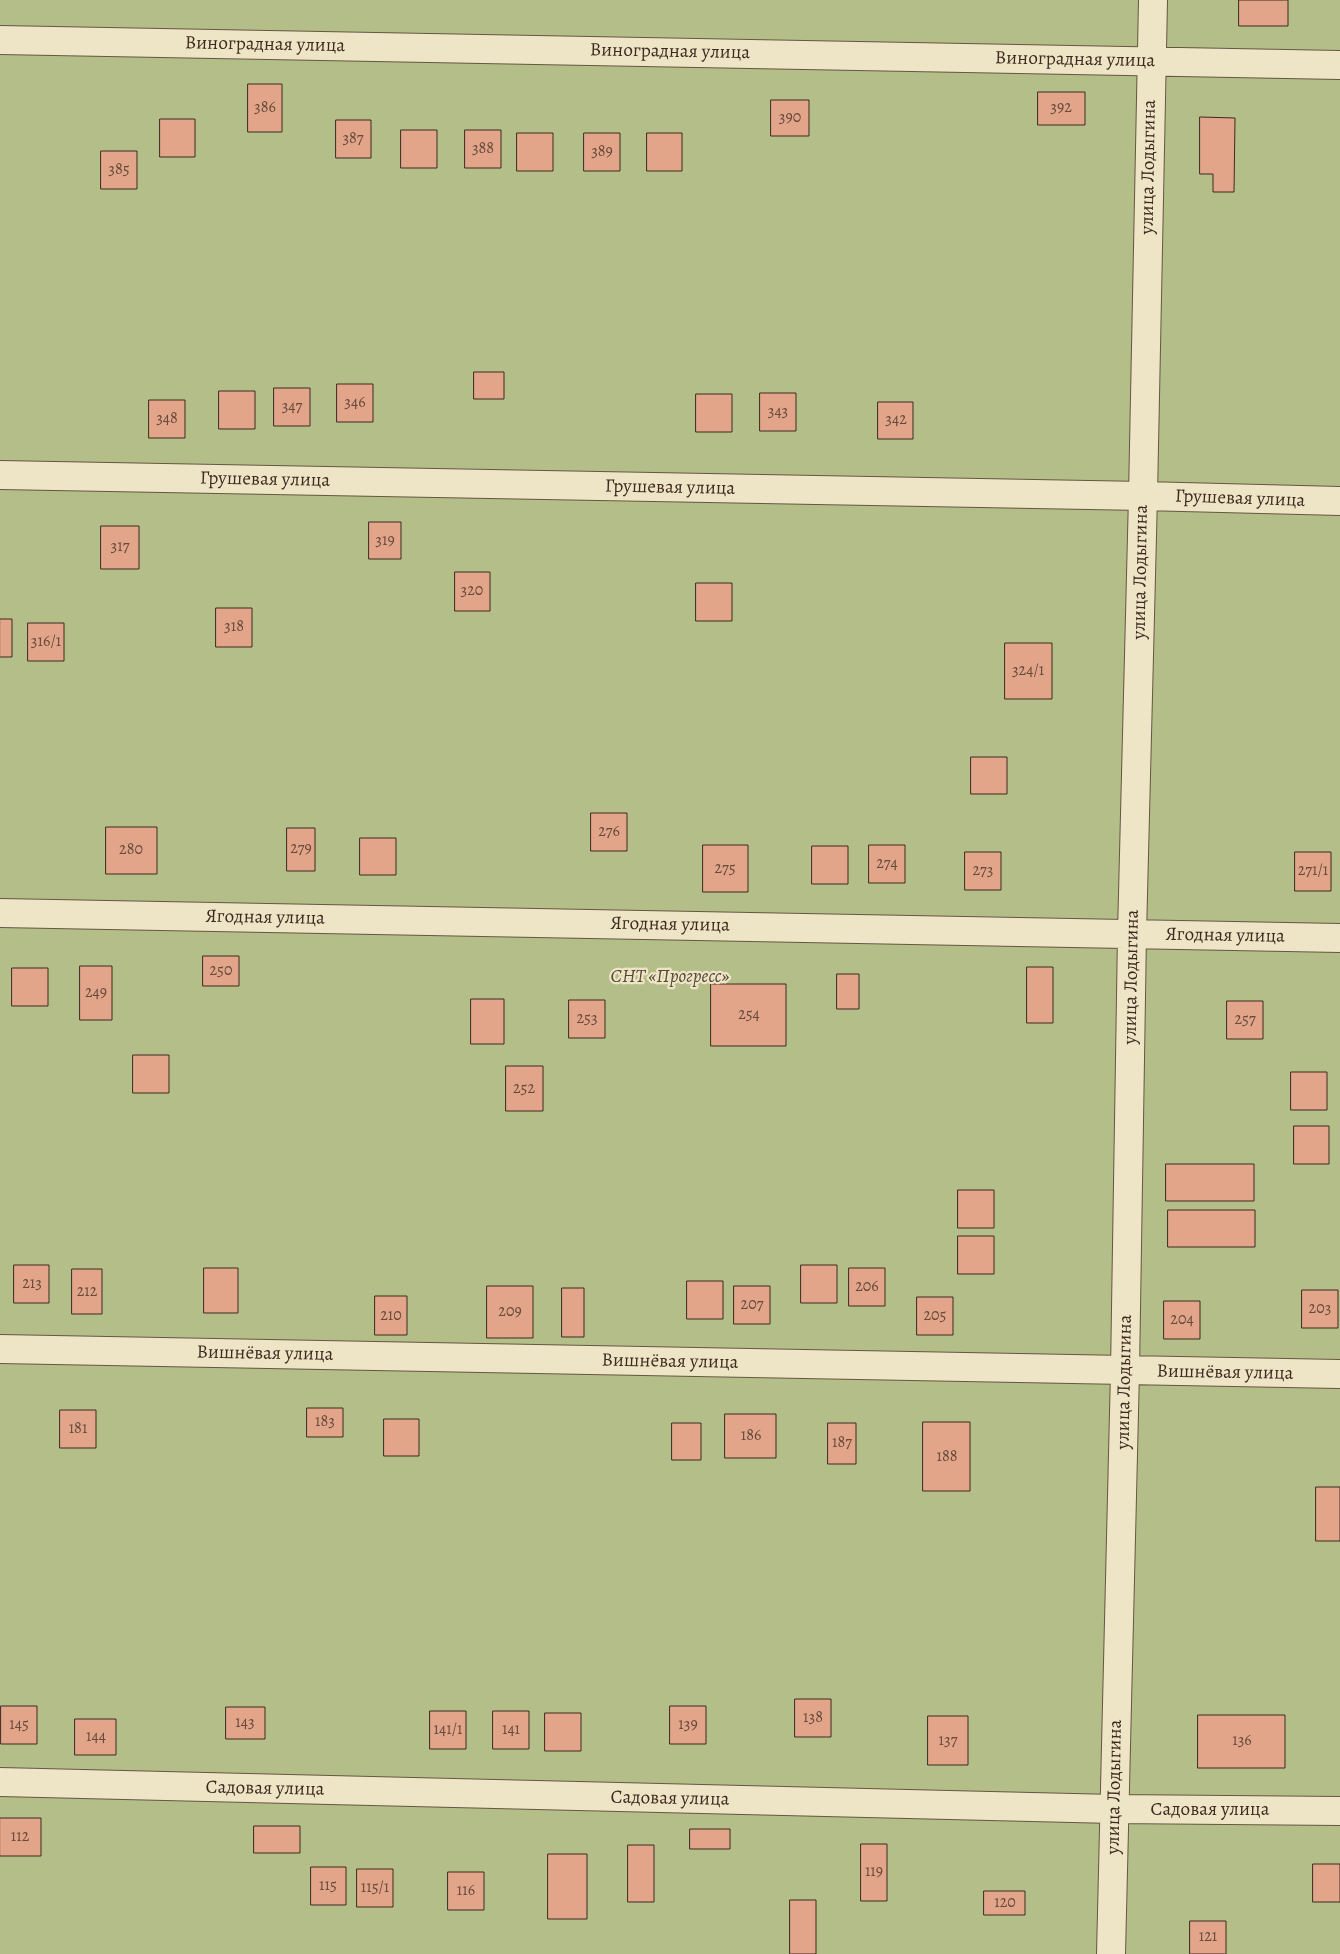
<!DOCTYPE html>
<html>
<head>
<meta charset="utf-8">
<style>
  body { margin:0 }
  canvas { display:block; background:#e5d6a8 }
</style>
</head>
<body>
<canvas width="1340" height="1954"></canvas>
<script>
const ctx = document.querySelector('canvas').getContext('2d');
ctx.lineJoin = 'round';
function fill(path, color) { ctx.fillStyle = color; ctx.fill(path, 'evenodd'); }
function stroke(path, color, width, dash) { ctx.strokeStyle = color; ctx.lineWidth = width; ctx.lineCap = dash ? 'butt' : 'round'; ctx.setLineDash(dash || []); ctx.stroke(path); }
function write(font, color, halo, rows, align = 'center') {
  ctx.font = font + ' Alegreya,serif'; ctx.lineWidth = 4.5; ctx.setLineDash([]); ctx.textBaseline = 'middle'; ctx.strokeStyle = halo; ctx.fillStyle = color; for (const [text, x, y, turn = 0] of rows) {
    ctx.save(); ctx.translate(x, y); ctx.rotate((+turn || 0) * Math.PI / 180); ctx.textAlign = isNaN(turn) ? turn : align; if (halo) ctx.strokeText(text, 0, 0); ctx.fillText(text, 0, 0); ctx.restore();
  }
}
fill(new Path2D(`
  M0,0H1340V1954H0Z`), '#b4be88');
const building = new Path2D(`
  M1239,0H1288V26H1239Z
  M248,84H282V132H248Z
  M1038,92H1085V125H1038Z
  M771,100H809V136H771Z
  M1200,117L1235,118L1234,192H1213V174H1200Z
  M160,119H195V157H160Z
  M336,120H371V158H336Z
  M401,130H437V168H401Z
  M465,130H501V168H465Z
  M517,133H553V171H517Z
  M584,133H620V171H584Z
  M647,133H682V171H647Z
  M101,151H137V189H101Z
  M474,372H504V399H474Z
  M337,384H373V422H337Z
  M274,388H310V426H274Z
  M219,391H255V429H219Z
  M760,393H796V431H760Z
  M696,394H732V432H696Z
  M149,400H185V438H149Z
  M878,402H913V439H878Z
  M369,522H401V559H369Z
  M101,526H139V569H101Z
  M455,572H490V611H455Z
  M696,583H732V621H696Z
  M216,608H252V647H216Z
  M0,619H12V657H0Z
  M28,623H64V661H28Z
  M1005,643H1052V699H1005Z
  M971,757H1007V794H971Z
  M591,813H627V851H591Z
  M106,827H157V874H106Z
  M287,828H315V871H287Z
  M360,838H396V875H360Z
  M703,845H748V892H703Z
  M869,845H905V883H869Z
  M812,846H848V884H812Z
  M965,852H1001V890H965Z
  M1295,852H1331V891H1295Z
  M203,956H239V986H203Z
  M80,966H112V1020H80Z
  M1027,967H1053V1023H1027Z
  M12,968H48V1006H12Z
  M837,974H859V1009H837Z
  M711,984H786V1046H711Z
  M471,999H504V1044H471Z
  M569,1000H605V1038H569Z
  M1227,1001H1263V1039H1227Z
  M133,1055H169V1093H133Z
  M506,1066H543V1111H506Z
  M1291,1072H1327V1110H1291Z
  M1294,1126H1329V1164H1294Z
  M1166,1164H1254V1201H1166Z
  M958,1190H994V1228H958Z
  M1168,1210H1255V1247H1168Z
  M958,1236H994V1274H958Z
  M14,1265H49V1303H14Z
  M801,1265H837V1303H801Z
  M204,1268H238V1313H204Z
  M849,1268H885V1306H849Z
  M72,1269H102V1314H72Z
  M687,1281H723V1319H687Z
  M487,1286H533V1338H487Z
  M734,1286H770V1324H734Z
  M562,1288H584V1337H562Z
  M1302,1290H1338V1328H1302Z
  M375,1296H407V1335H375Z
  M917,1297H953V1335H917Z
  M1164,1301H1200V1339H1164Z
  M307,1408H343V1437H307Z
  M60,1410H96V1448H60Z
  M725,1414H776V1458H725Z
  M384,1419H419V1456H384Z
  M923,1422H970V1491H923Z
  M672,1423H701V1460H672Z
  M828,1423H856V1464H828Z
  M1316,1487H1340V1541H1316Z
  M795,1699H831V1737H795Z
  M1,1706H37V1744H1Z
  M670,1706H706V1744H670Z
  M226,1707H265V1739H226Z
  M430,1711H466V1749H430Z
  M493,1711H529V1749H493Z
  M545,1713H581V1751H545Z
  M1198,1715H1285V1768H1198Z
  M928,1716H968V1765H928Z
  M75,1719H116V1755H75Z
  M0,1818H41V1856H0Z
  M254,1826H300V1853H254Z
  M690,1829H730V1849H690Z
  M861,1844H887V1901H861Z
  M628,1845H654V1902H628Z
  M548,1854H587V1919H548Z
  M1313,1864H1340V1902H1313Z
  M311,1867H346V1905H311Z
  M357,1869H393V1907H357Z
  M448,1872H484V1910H448Z
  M984,1891H1025V1915H984Z
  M790,1900H816V1954H790Z
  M1190,1921H1226V1954H1190Z`);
fill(building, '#e2a58a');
stroke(building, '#3d2b20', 1);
const street = new Path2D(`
  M0,40L1340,65
  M0,475L1143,496L1340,501
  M0,913L1340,938
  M0,1349L1340,1374
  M0,1782L1114,1809L1340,1811
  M1111,1954L1125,1371L1132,934L1143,496L1153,0`);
stroke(street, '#675642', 30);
stroke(street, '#eee4c6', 28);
write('16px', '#664a3a', null, [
  ["386",265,108],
  ["392",1061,108],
  ["390",790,118],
  ["387",353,139],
  ["388",483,149],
  ["389",602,152],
  ["385",119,170],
  ["346",355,403],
  ["347",292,407],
  ["343",778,412],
  ["348",167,419],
  ["342",896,420],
  ["319",385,541],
  ["317",120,547],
  ["320",472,591],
  ["318",234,627],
  ["316/1",46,642],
  ["324/1",1028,671],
  ["276",609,832],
  ["279",301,849],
  ["280",131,850],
  ["274",887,864],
  ["275",725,869],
  ["273",983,871],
  ["271/1",1313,871],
  ["250",221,971],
  ["249",96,993],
  ["254",749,1015],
  ["253",587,1019],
  ["257",1245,1020],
  ["252",524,1089],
  ["213",32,1284],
  ["206",867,1287],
  ["212",87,1292],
  ["207",752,1305],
  ["203",1320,1309],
  ["209",510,1312],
  ["210",391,1316],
  ["205",935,1316],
  ["204",1182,1320],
  ["183",325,1422],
  ["181",78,1429],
  ["186",751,1436],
  ["187",842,1443],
  ["188",947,1457],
  ["138",813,1718],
  ["143",245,1723],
  ["145",19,1725],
  ["139",688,1725],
  ["141/1",448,1730],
  ["141",511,1730],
  ["144",96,1737],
  ["137",948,1741],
  ["136",1242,1741],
  ["112",20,1837],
  ["119",874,1872],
  ["115",328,1886],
  ["115/1",375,1888],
  ["116",466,1891],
  ["120",1005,1903],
  ["121",1208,1937]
]);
write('19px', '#3d2b20', '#eee4c6', [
  ["Виноградная улица",265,45,1],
  ["Виноградная улица",670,52,1],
  ["Виноградная улица",1075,60,1],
  ["улица Лодыгина",1149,167,-89],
  ["Грушевая улица",265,480,1],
  ["Грушевая улица",670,488,1],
  ["Грушевая улица",1240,499,2],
  ["улица Лодыгина",1141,572,-89],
  ["Ягодная улица",265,918,1],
  ["Ягодная улица",670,925,1],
  ["Ягодная улица",1225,936,1],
  ["улица Лодыгина",1132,977,-89],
  ["Вишнёвая улица",265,1354,1],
  ["Вишнёвая улица",670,1362,1],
  ["Вишнёвая улица",1225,1373,1],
  ["улица Лодыгина",1125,1382,-89],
  ["улица Лодыгина",1115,1787,-89],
  ["Садовая улица",265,1789,1],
  ["Садовая улица",670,1799,1],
  ["Садовая улица",1210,1810]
]);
write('italic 19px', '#554835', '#eee4c6', [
  ["СНТ «Прогресс»",670,977]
]);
</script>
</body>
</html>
